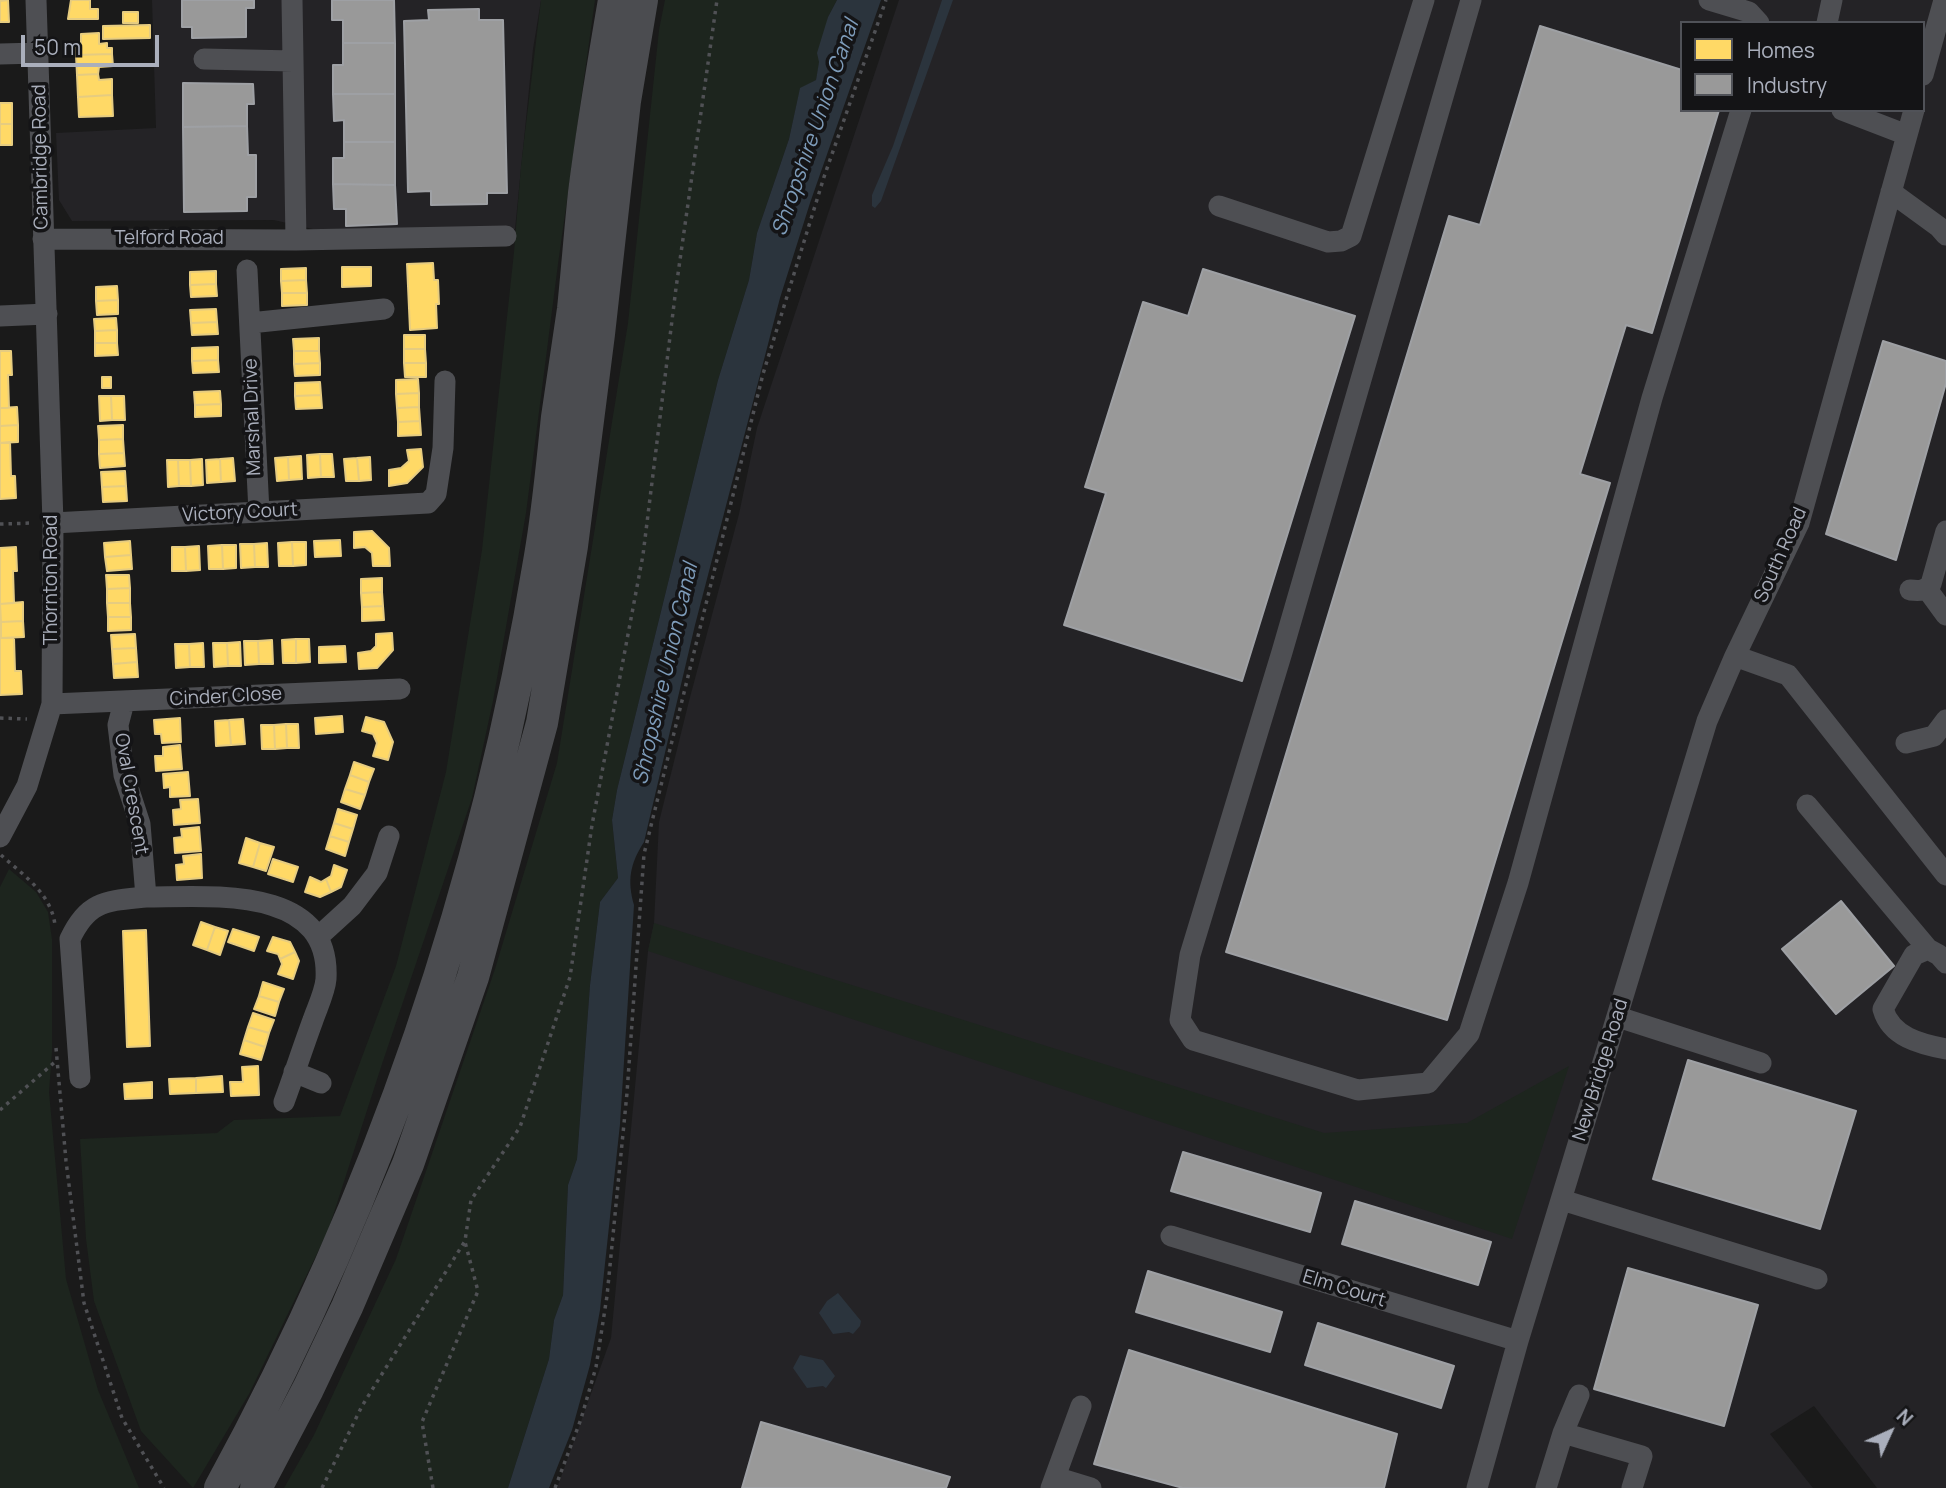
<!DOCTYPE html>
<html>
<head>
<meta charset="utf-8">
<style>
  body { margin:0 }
  #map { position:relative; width:1946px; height:1488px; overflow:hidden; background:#1a1a1a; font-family:Manrope,sans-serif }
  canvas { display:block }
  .legend { position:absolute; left:1680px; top:21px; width:245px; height:91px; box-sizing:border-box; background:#141416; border:2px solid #505258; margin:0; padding:9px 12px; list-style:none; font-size:21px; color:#aaafbc }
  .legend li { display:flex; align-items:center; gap:14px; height:35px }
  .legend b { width:35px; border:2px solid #505258 }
  .north { position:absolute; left:1855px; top:1397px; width:70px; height:70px; -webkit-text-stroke:5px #141416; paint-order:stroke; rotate:45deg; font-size:19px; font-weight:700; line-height:28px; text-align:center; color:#aaafbc }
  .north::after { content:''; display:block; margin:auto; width:24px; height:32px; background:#aaafbc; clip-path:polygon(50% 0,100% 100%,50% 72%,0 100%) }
  .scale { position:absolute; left:21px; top:35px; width:138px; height:32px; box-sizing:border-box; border:4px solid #aaafbc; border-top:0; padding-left:9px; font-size:21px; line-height:24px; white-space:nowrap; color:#aaafbc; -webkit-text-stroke:5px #141416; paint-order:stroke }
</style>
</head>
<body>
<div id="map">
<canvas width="1946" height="1488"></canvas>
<ul class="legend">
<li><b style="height:19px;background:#ffd966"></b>Homes</li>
<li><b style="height:19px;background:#999"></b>Industry</li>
</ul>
<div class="north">N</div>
<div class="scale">50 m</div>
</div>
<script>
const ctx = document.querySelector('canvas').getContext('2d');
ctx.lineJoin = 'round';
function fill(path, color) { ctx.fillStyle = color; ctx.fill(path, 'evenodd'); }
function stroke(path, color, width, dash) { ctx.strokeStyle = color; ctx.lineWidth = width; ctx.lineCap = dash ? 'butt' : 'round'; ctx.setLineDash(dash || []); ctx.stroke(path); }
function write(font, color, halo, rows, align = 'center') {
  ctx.font = font + ' Manrope,sans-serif'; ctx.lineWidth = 7; ctx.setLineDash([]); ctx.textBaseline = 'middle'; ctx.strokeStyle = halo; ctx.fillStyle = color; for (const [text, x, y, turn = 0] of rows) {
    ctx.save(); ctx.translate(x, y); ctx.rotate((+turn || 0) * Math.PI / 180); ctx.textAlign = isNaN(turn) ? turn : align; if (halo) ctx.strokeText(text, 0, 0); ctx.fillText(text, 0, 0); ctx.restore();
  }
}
fill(new Path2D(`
  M152,0H541L533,49L515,229H313L274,220L72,221L59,200L56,133L156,128Z
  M899,0H1946V1488H1877L1814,1406L1770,1434L1813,1488H557L611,1338L648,951L654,923L659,822L689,701L739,514L757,428ZM1682,23H1923V110H1682Z`), '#242326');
fill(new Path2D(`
  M541,0H595L558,264L526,513L493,701L472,798L382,1064L328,1231L249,1394L193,1488L141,1431L94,1301L86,1239L80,1139L217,1133L234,1120L340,1116L396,966L446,772L482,550L514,252L521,166Z
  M665,0H837L828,17L816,80L800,89L789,139L757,233L749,280L718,380L617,790L612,820L618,878L600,902L590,985L577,1159L568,1185L563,1295L554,1320L549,1359L508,1488H284L314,1435L396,1259L495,969L557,763L628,323L659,30Z
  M9,869L36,892L48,912L52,939V1052L49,1092L66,1279L98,1390L139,1488H0V887Z
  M654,923L1324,1133L1467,1123L1569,1066L1512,1239L648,951Z`), '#1d251e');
fill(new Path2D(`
  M837,0H881L810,203L780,298L695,625L644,842C630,864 627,880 634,905L620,1124L600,1310L590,1365L572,1430L549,1488H508L549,1359L554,1320L563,1295L568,1185L577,1159L590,985L600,902L618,878L612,820L617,790L718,380L749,280L757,233L789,139L800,88L816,80L819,62L817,53L828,17Z
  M942,0H953L881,201L875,208L872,206V195L893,146Z
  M838,1293L861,1321L860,1326L853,1334L849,1332L833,1334L819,1313L827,1301Z
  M800,1355L823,1360L835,1376L826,1388L823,1386L807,1388L793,1368Z`), '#2b343d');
const homes = new Path2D(`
  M8,0L9,22H0V1Z
  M71,0H90V9H98V19H68Z
  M123,12H138V23H123Z
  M150,25V38L103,39V26Z
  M99,33V44L107,43V48H112V54L76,55V47H81V34Z
  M112,54L113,66L99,67L98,74L77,75L76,55Z
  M98,74L99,80L112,79V95L78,97L77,75Z
  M112,95L113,116L79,117L78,97Z
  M0,103H12V124H0Z
  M0,124H12V145H0Z
  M433,263L434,280H438L439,304H436L437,328L410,330L407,264Z
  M342,267H371V286L342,287Z
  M306,268V280L281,281V269Z
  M216,271V284L190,285V272Z
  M306,280L307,293H282L281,281Z
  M216,284L217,296L191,297L190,285Z
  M117,286L118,300L96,301V287Z
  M282,293H307V305L282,306Z
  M118,300V314L97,315L96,301Z
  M216,309L217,322L191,323L190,310Z
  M116,318L117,330L95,331L94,319Z
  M217,322L218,334L192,335L191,323Z
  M117,330V343H95V331Z
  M404,335H425V349H404Z
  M319,338V351H294L293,339Z
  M95,343H117L118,355L95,356Z
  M218,347V360L192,361V348Z
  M404,349H425L426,363H404Z
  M0,351H11L12,375H8L9,408H0Z
  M294,351H319L320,363L294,364Z
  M218,360L219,372L193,373L192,361Z
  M320,363V375L295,376L294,364Z
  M404,363H426V377H405Z
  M102,377H111V388H102Z
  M418,379L419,393L396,394V380Z
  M320,382L321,395L295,396V383Z
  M220,391L221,404L195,405L194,392Z
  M419,393V407L397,408L396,394Z
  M321,395L322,408L296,409L295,396Z
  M99,396H111L112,420L100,421Z
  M111,396H124L125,420H112Z
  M221,404V416L195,417V405Z
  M17,407L18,425L0,426V408Z
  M419,407L420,421L398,422L397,408Z
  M420,421L421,435L398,436V422Z
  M18,425V442L0,443V426Z
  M123,425V439L99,440L98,426Z
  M123,439L124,453L99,454V440Z
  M10,442L11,476H15L16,498L0,499V443Z
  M421,449L423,467L407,483L389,486V470L401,468L409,461L407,450Z
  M124,453L125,466L100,468L99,454Z
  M320,454H332L334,477H321Z
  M320,454L321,477L308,478L307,455Z
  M301,456L302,479L289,480L288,457Z
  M288,457L289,480L277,481L275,458Z
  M370,457L371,480L359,481L357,458Z
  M233,458L235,481L221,482L220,459Z
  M357,458L359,481H346L344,459Z
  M202,459L203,485L191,486L190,460Z
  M220,459L221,482L207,483L206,460Z
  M167,460H178L179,486L168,487Z
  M178,460H190L191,486H179Z
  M125,471L126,486L102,487L101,472Z
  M126,486L127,501L103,502L102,487Z
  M372,531L389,548L390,566H373L372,553L365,547L354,548V532Z
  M340,540L341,556L315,557L314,541Z
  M130,541L131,555L105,557L104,543Z
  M292,542H306V565L293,566Z
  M292,542L293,566H279L278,543Z
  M267,543L268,567H255L254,544Z
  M240,544H254L255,567L241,568Z
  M222,545H236V568L223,569Z
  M222,545L223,569H209L208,546Z
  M199,546L200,570L186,571L185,547Z
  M16,547L17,571H13L14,603L0,604V548Z
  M172,547H185L186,571H172Z
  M131,555L132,569L107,571L105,557Z
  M106,575H129L130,588L107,589Z
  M382,578V592L361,593V579Z
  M130,588V603H107V589Z
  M382,592L383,606L362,607L361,593Z
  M23,602V621L1,622L0,604Z
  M107,603H130L131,617H108Z
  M383,606L384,620L362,621V607Z
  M108,617H131V630L108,631Z
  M23,621L24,637L1,638V622Z
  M392,633L393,650L377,668L359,669L358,653L371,651L376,646V634Z
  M135,634L136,648L112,649L111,635Z
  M0,638H14L15,671H21L22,694L0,695Z
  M296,639H309L310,662L296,663Z
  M296,639V663H283L282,640Z
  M272,640L273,664H259L258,641Z
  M244,641H258L259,664L245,665Z
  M240,642L241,666H228L227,643Z
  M203,643L204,667H190L189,644Z
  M213,643H227L228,666L214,667Z
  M175,644H189L190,667L176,668Z
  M345,646L346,662L319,663V647Z
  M136,648L137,662L113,664L112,649Z
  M137,662L138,677L114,678L113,664Z
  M342,716L343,732L316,734L315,718Z
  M366,717L384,722L393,742L388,760L373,756L377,743L373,734L362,731Z
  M180,718L181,742L162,743L161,734H155L154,720Z
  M243,719L245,744L231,745L229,720Z
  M229,720L231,745L216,746L215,721Z
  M286,724H298L299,748H287Z
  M286,724L287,748L275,749L274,725Z
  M261,725H274L275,749H262Z
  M180,745L182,769L156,771L155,756H163V747Z
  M354,762L374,769L369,782L350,775Z
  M188,772L190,796L170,797V787L164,788L163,774Z
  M350,775L369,782L365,795L345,789Z
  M345,789L365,795L360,809L341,802Z
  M198,799L200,823L174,825L173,810L181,809L180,800Z
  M338,809L357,815L353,829L334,823Z
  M334,823L353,829L349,842L330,836Z
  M199,827L201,851L175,853L174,838L182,837L181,829Z
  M330,836L349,842L345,856L326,849Z
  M246,838L260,843L253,867L239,863Z
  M260,843L274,847L266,871L253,867Z
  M201,854L202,878L177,880L176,865L184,864L183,856Z
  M273,859L298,867L293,882L268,874Z
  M334,865L347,870L341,887L331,892L326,879L331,876Z
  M310,877L321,882L326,879L331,892L320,897L305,892Z
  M201,922L215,927L207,950L193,945Z
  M215,927L228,931L220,955L207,950Z
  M233,929L259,937L254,951L228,942Z
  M146,930L150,1046L127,1047L123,931Z
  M273,937L290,942L295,952L280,959L278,954L267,951Z
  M295,952L299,961L293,979L278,974L282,964L280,959Z
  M263,982L284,989L279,1002L259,996Z
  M259,996L279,1002L275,1016L254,1009Z
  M253,1013L274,1020L269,1033L248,1027Z
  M248,1027L269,1033L265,1047L244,1040Z
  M244,1040L265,1047L261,1060L240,1054Z
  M258,1066L259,1095L231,1096L230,1082H243L242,1067Z
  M222,1076L223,1092L196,1093V1078Z
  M196,1078V1093L170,1094L169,1079Z
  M152,1082V1098L125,1099L124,1084Z`);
fill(homes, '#ffd966');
stroke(homes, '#e6cc80', 2);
const industry = new Path2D(`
  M182,0H254V8H246V37L192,38V27H182Z
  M332,0H394L395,43H343V20H332Z
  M479,9V20H503L507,193H487V204L431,205V191L408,192L404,21L429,20L428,10Z
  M1540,26L1682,70V110H1719L1652,333L1626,325L1580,474L1610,483L1447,1020L1226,952L1449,216L1480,225Z
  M343,43H395V94H333V65H343Z
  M183,83L253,84L254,104H247V126L183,127Z
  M333,94H395V142H344V120L334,121Z
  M247,126L248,155H256V197H247V211L184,212L183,127Z
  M344,142H395V185L333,184V158H344Z
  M333,184L395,185L397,224L346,226V209H334Z
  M1203,269L1355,316L1242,681L1064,625L1106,493L1085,487L1143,302L1188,316Z
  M1883,341L1946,361V383L1896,560L1826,534Z
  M1841,901L1894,966L1836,1014L1782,949Z
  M1688,1060L1856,1111L1820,1229L1653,1179Z
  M1183,1152L1321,1193L1310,1232L1171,1191Z
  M1355,1201L1491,1242L1478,1285L1342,1244Z
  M1628,1268L1758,1305L1724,1426L1594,1389Z
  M1148,1271L1282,1312L1270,1352L1136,1312Z
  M1318,1323L1454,1366L1441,1408L1305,1365Z
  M1129,1350L1397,1434L1384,1488H1183L1094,1464Z
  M761,1422L950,1477L946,1488H742Z`);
fill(industry, '#999');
stroke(industry, '#9ea0a4', 2);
stroke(new Path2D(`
  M0,524L33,523
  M0,718L27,719
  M1,855C23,875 51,893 55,925
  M56,1048L66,1161L84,1303L122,1418L164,1488
  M0,1110L56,1061
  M322,1488L362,1406L465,1241L471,1200L520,1127L570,977L592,825L643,555L676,288L717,0
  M433,1488L422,1422L478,1291L465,1242
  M555,1488L581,1419L596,1367L607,1296L627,1093L644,854L763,374L824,177L886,0`), '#505155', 3.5, [3.5, 5]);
stroke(new Path2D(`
  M1471,0L1282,652L1190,955L1180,1020L1193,1040L1358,1090L1428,1083L1469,1034L1518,883L1652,398L1741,110
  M1709,0L1749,12L1759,23
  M1827,23L1832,0
  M0,54L38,53
  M204,59L293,61
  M1923,75L1944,0
  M1842,110L1907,135
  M1891,192L1939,227L1946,235
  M1219,206L1328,242L1341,241L1351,236L1424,0
  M43,239L296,240L292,0
  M296,240L506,236
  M247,270L259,512
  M0,316L47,314
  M250,323L384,309
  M53,523L428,503L436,494L443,448L445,381
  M1927,589L1946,615
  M1910,590C1920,591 1925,591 1931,584L1946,531
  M1735,656L1788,675L1946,875
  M124,702L118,725L124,775L140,824L146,897C208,897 331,884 326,979C325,992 317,1008 313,1020C303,1047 294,1075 284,1102
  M52,704L400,689
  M1906,743L1934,736L1946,720
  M1807,805L1928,949
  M0,837L27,786L52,704L53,523L36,0
  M318,937L352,906L377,873L389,836
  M1946,963L1939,955L1928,949L1914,955L1883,1009C1891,1037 1920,1044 1946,1049
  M1618,1017L1761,1063
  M294,1072L321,1083
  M80,1078L70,939C88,900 107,901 146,897
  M1562,1200L1817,1279
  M1171,1236L1518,1341
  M1563,1433L1642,1456L1632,1488
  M1055,1477L1091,1488
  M1051,1488L1081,1406
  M1477,1488L1518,1341L1707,721L1735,656L1799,523L1914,110
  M1546,1488L1563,1433L1579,1395`), '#4e4f53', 21);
stroke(new Path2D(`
  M220,1488C380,1195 486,886 540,556C548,510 552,464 557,417C562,381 568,345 573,309C577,270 580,231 584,193C592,128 603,64 614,0
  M256,1488L308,1389L347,1307L408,1164L473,977L542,723L572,546L599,334L625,101L642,0`), '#4b4c50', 32);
write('19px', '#aaafbc', '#141416', [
  ["Cambridge Road",41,157,-91],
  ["Telford Road",169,239],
  ["Marshal Drive",253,417,-92],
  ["Victory Court",240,513,-3],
  ["South Road",1781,555,-66],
  ["Thornton Road",52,580,-90],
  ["Cinder Close",226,697,-3],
  ["Oval Crescent",131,794,80],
  ["New Bridge Road",1601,1070,-73],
  ["Elm Court",1344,1289,17]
]);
write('italic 21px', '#7e9cba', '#141416', [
  ["Shropshire Union Canal",816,128,-71],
  ["Shropshire Union Canal",666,674,-77]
]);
</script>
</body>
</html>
